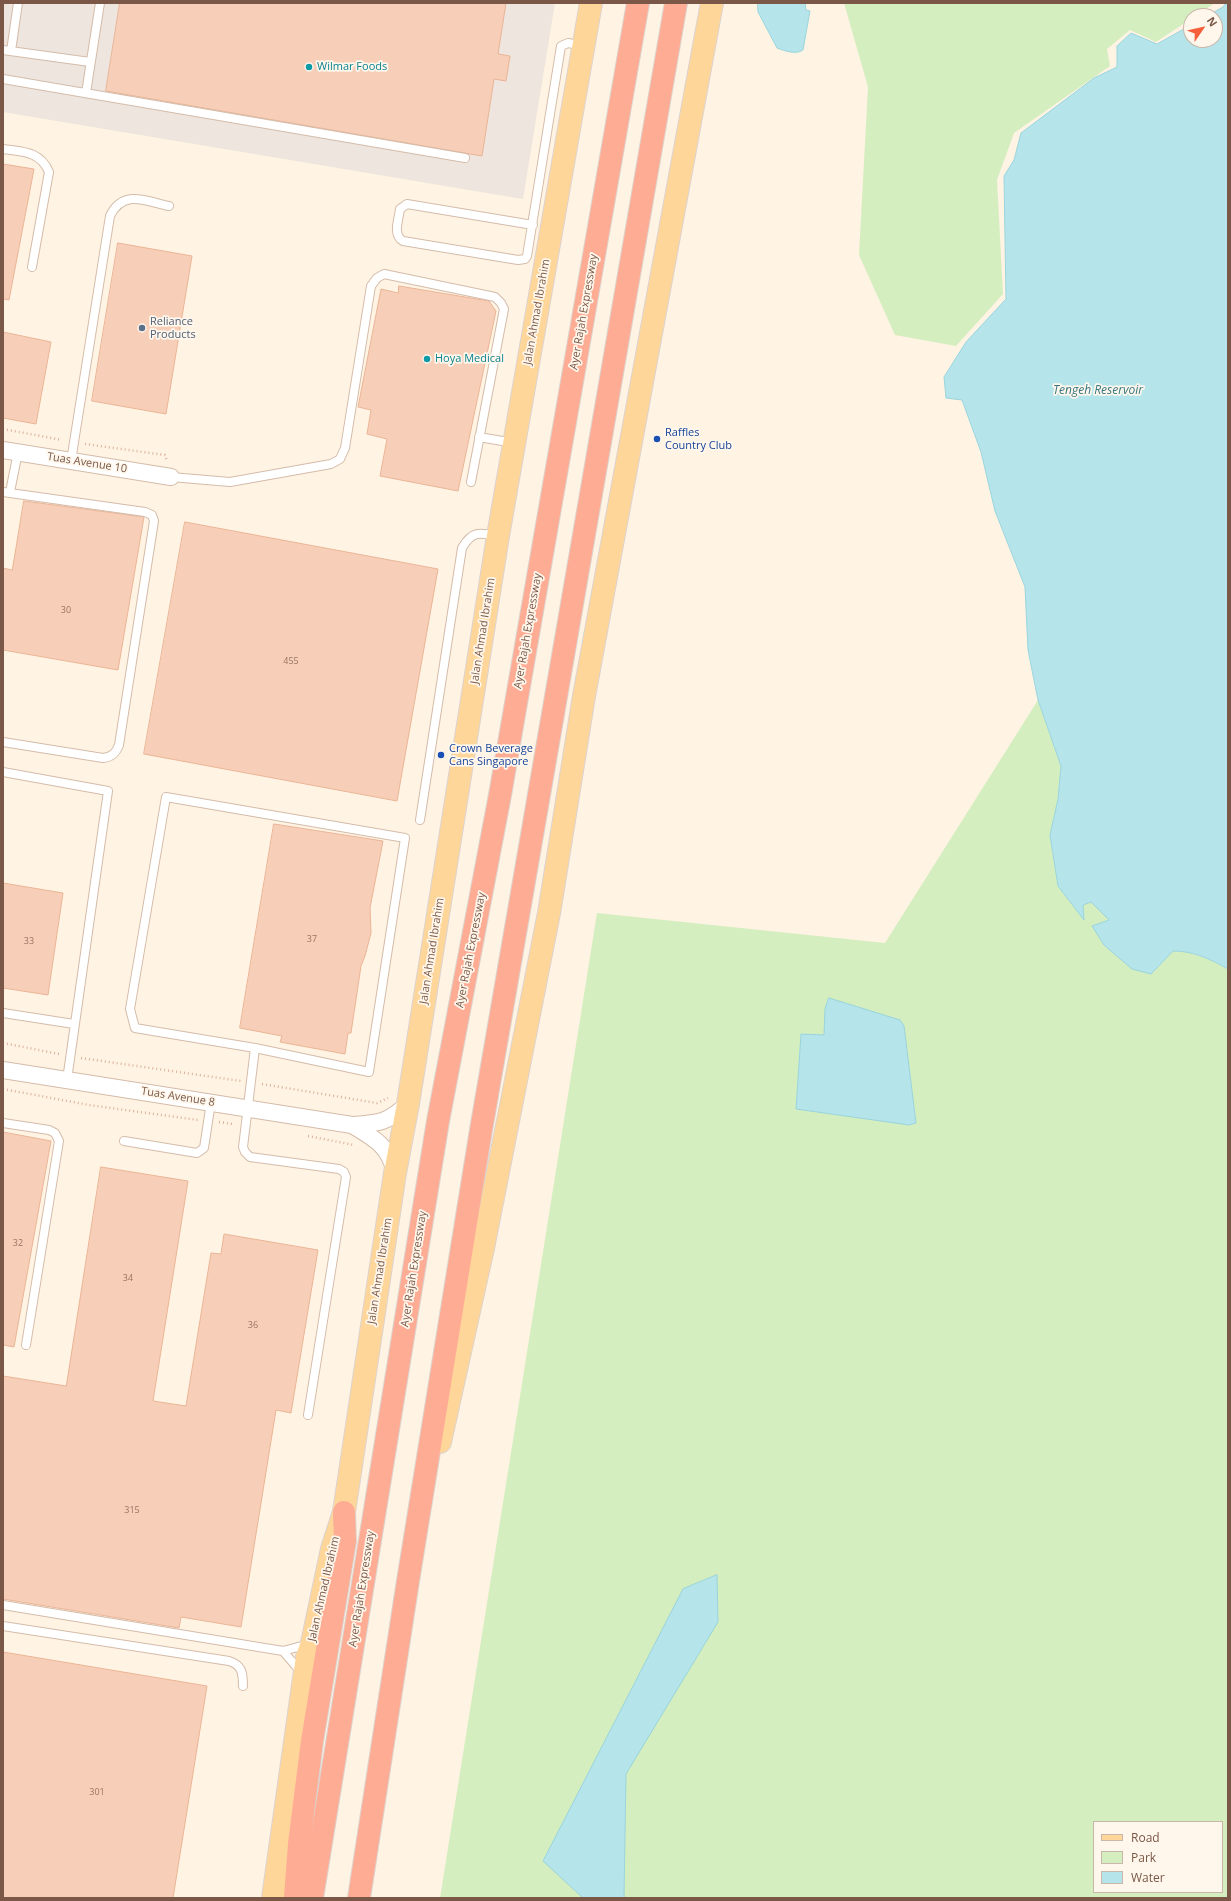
<!DOCTYPE html>
<html>
<head>
<meta charset="utf-8">
<style>
  body { margin:0 }
  #map { position:relative; width:1231px; height:1901px; overflow:hidden; background:#fff3e3; font-family:"Open Sans",sans-serif }
  canvas { display:block }
  .frame { position:absolute; inset:0; border:4px solid #7a5746; pointer-events:none }
  .legend { position:absolute; left:1093px; top:1821px; width:130px; height:72px; box-sizing:border-box; background:#fff7ec; border:1px solid #cab7aa; margin:0; padding:5px 7px; list-style:none; font-size:12px; color:#7a5746 }
  .legend li { display:flex; align-items:center; gap:8px; height:20px }
  .legend b { width:20px; border:1px solid #cab7aa }
  .north { position:absolute; left:1183px; top:8px; width:40px; height:40px; box-sizing:border-box; background:#fff7ec; border:1px solid #cab7aa; border-radius:50%; rotate:56deg; font-size:11px; font-weight:700; line-height:16px; text-align:center; color:#7a5746 }
  .north::after { content:''; display:block; margin:auto; width:14px; height:18px; background:#f55f3b; clip-path:polygon(50% 0,100% 100%,50% 72%,0 100%) }
</style>
</head>
<body>
<div id="map">
<canvas width="1231" height="1901"></canvas>
<div class="frame"></div>
<ul class="legend">
<li><b style="height:5px;background:#ffd69a"></b>Road</li>
<li><b style="height:11px;background:#d4eec0"></b>Park</li>
<li><b style="height:11px;background:#b5e4ea"></b>Water</li>
</ul>
<div class="north">N</div>
</div>
<script>
const ctx = document.querySelector('canvas').getContext('2d');
ctx.lineJoin = 'round';
function fill(path, color) { ctx.fillStyle = color; ctx.fill(path, 'evenodd'); }
function stroke(path, color, width, dash) { ctx.strokeStyle = color; ctx.lineWidth = width; ctx.lineCap = dash ? 'butt' : 'round'; ctx.setLineDash(dash || []); ctx.stroke(path); }
function write(font, color, halo, rows, align = 'center') {
  ctx.font = font + ' "Open Sans",sans-serif'; ctx.lineWidth = 3.5; ctx.setLineDash([]); ctx.textBaseline = 'middle'; ctx.strokeStyle = halo; ctx.fillStyle = color; for (const [text, x, y, turn = 0] of rows) {
    ctx.save(); ctx.translate(x, y); ctx.rotate((+turn || 0) * Math.PI / 180); ctx.textAlign = isNaN(turn) ? turn : align; if (halo) ctx.strokeText(text, 0, 0); ctx.fillText(text, 0, 0); ctx.restore();
  }
}
fill(new Path2D(`
  M3,3H555L523,199L3,112Z`), '#ede5de');
fill(new Path2D(`
  M844,3H1215L1195,16H1191V19L1156,42L1130,30L1107,49L1110,66L1014,133L997,180L1003,294L956,346L895,335L859,255L868,87Z
  M1038,700L1061,766L1058,799L1050,835L1058,886L1084,920L1083,905L1091,901L1109,920L1093,926L1151,974L1172,951C1194,951 1209,959 1228,969V1898H440L597,913L885,943ZM1094,1822H1222V1892H1094Z`), '#d4eec0');
const water = new Path2D(`
  M758,3H805L806,10L810,11L803,50C796,55 785,51 777,48L758,12Z
  M1226,3H1228V969C1210,959 1194,951 1173,951L1151,974L1132,969L1104,945L1092,926L1109,920L1091,902L1083,905L1084,920L1058,886L1050,835L1058,799L1061,766L1038,700L1028,650L1025,587L995,511L981,452L962,400L946,398L944,377L966,342L1006,299L1004,176L1014,160L1021,133L1094,78L1117,67V46L1131,33L1157,44L1191,25V40H1215V16H1207L1223,7Z
  M829,998L900,1020L904,1026L916,1123L909,1125L796,1109L801,1034L824,1035L825,1009Z
  M717,1575L718,1622L626,1774L624,1898H583L543,1861L683,1589Z`);
fill(water, '#b5e4ea');
stroke(water, '#9ad5dd', 1);
const building = new Path2D(`
  M120,3H506L498,54L510,56L506,81L494,79L482,156L106,91Z
  M3,164L34,169L9,300L3,299Z
  M118,243L192,256L166,414L92,401Z
  M399,286L489,301L496,311L458,491L380,476L387,439L367,434L371,410L358,407L381,289L398,293Z
  M3,332L51,342L36,424L3,418Z
  M24,501L144,517L118,670L3,650V568L12,570Z
  M185,522L438,569L397,801L144,754Z
  M274,824L383,841L370,908L371,933L365,956L361,966L351,1033H348L345,1054L280,1042L282,1036L240,1028Z
  M3,883L63,893L48,995L3,988Z
  M3,1132L51,1141L14,1347L3,1345Z
  M101,1167L188,1181L153,1401L186,1406L211,1253L221,1254L224,1234L318,1250L291,1413L276,1410L241,1627L181,1617L179,1628L3,1599V1376L66,1386Z
  M3,1652L207,1686L173,1898H3Z`);
fill(building, '#f7cfb8');
stroke(building, '#ebb496', 1);
const service = new Path2D(`
  M3,50L90,62
  M11,51L18,3
  M3,79L465,158
  M86,93L100,3
  M3,149C23,152 40,151 49,172L32,267
  M533,225L407,204L400,209C399,219 392,235 403,241L518,260L525,259L527,256L561,46L568,43L584,46
  M479,437L514,443
  M71,461L110,216C123,189 145,201 169,206
  M171,477L230,482L331,464L340,459L345,448L371,286L377,278L384,274L495,297L501,303L504,309L471,482
  M3,492L145,512L152,515L154,521L119,745C116,753 112,757 103,758L3,742
  M10,492L18,452
  M3,772L108,791L67,1080
  M166,797L405,838L369,1072L255,1048L135,1028L130,1009Z
  M420,820L462,548C472,531 479,532 497,536
  M3,1013L74,1024
  M255,1048L243,1147L245,1152L250,1157L339,1169L344,1172L346,1177L308,1415
  M3,1123L49,1130L55,1133L59,1141L26,1345
  M124,1141L197,1153L204,1148L211,1102
  M3,1605L283,1651L309,1644
  M3,1626L229,1661C242,1665 243,1673 243,1686
  M283,1651L301,1672`);
const minor = new Path2D(`
  M3,450L171,477
  M3,1070L352,1125C381,1123 386,1123 408,1104
  M352,1125C374,1138 389,1146 395,1172`);
const primary = new Path2D(`
  M440,1442L483,1248L549,913L584,696L712,3
  M273,1898L307,1657L312,1643L332,1549L344,1512L395,1173L408,1104L498,536L591,3`);
const motorway = new Path2D(`
  M295,1898L299,1844L312,1741L345,1541L344,1512
  M312,1898L438,1121L500,795L638,3
  M359,1898L408,1581L481,1130L676,3`);
stroke(service, '#d4bcaa', 10);
stroke(minor, '#d4bcaa', 18);
stroke(primary, '#dcd3cf', 24);
stroke(motorway, '#dcd3cf', 24);
stroke(new Path2D(`
  M3,429L62,440
  M85,444L165,455L167,461
  M3,1043L59,1054
  M81,1058L241,1081
  M262,1084L377,1103L388,1098
  M3,1089L89,1105L198,1120
  M219,1122L232,1124
  M308,1136L354,1145`), '#dcb29a', 2.5, [1, 3]);
stroke(service, '#fff', 8);
stroke(minor, '#fff', 16);
stroke(primary, '#ffd69a', 22);
stroke(motorway, '#ffac94', 22);
for (const [x, y, r, color] of [
  [309,67,4,"#0f9aa8"],
  [142,328,4,"#5c6f8a"],
  [427,359,4,"#0f9aa8"],
  [657,439,4,"#1a4fb4"],
  [441,755,4,"#1a4fb4"]
]) { const dot = new Path2D(); dot.arc(x, y, r, 0, 2 * Math.PI); ctx.fillStyle = color; ctx.fill(dot); stroke(dot, '#fff7ec', 1.5); }
write('9px', '#997562', null, [
  ["30",66,610],
  ["455",291,661],
  ["37",312,939],
  ["33",29,941],
  ["32",18,1243],
  ["34",128,1278],
  ["36",253,1325],
  ["315",132,1510],
  ["301",97,1792]
]);
write('11px', '#0d838f', '#fff7ec', [
  ["Wilmar Foods",317,67],
  ["Hoya Medical",435,359]
], 'left');
write('11px', '#7a5746', '#fff7ec', [
  ["Jalan Ahmad Ibrahim",537,312,-80],
  ["Ayer Rajah Expressway",584,312,-80],
  ["Tuas Avenue 10",87,463,9],
  ["Jalan Ahmad Ibrahim",483,631,-81],
  ["Ayer Rajah Expressway",528,631,-80],
  ["Ayer Rajah Expressway",471,950,-79],
  ["Jalan Ahmad Ibrahim",432,951,-81],
  ["Tuas Avenue 8",178,1097,9],
  ["Ayer Rajah Expressway",414,1269,-81],
  ["Jalan Ahmad Ibrahim",380,1271,-81],
  ["Jalan Ahmad Ibrahim",324,1589,-77],
  ["Ayer Rajah Expressway",362,1589,-81]
]);
write('11px', '#4e5e75', '#fff7ec', [
  ["Reliance",150,322],
  ["Products",150,335]
], 'left');
write('11px', '#164399', '#fff7ec', [
  ["Raffles",665,433],
  ["Country Club",665,446],
  ["Crown Beverage",449,749],
  ["Cans Singapore",449,762]
], 'left');
write('italic 12px', '#387781', '#fff7ec', [
  ["Tengeh Reservoir",1098,391]
]);
</script>
</body>
</html>
